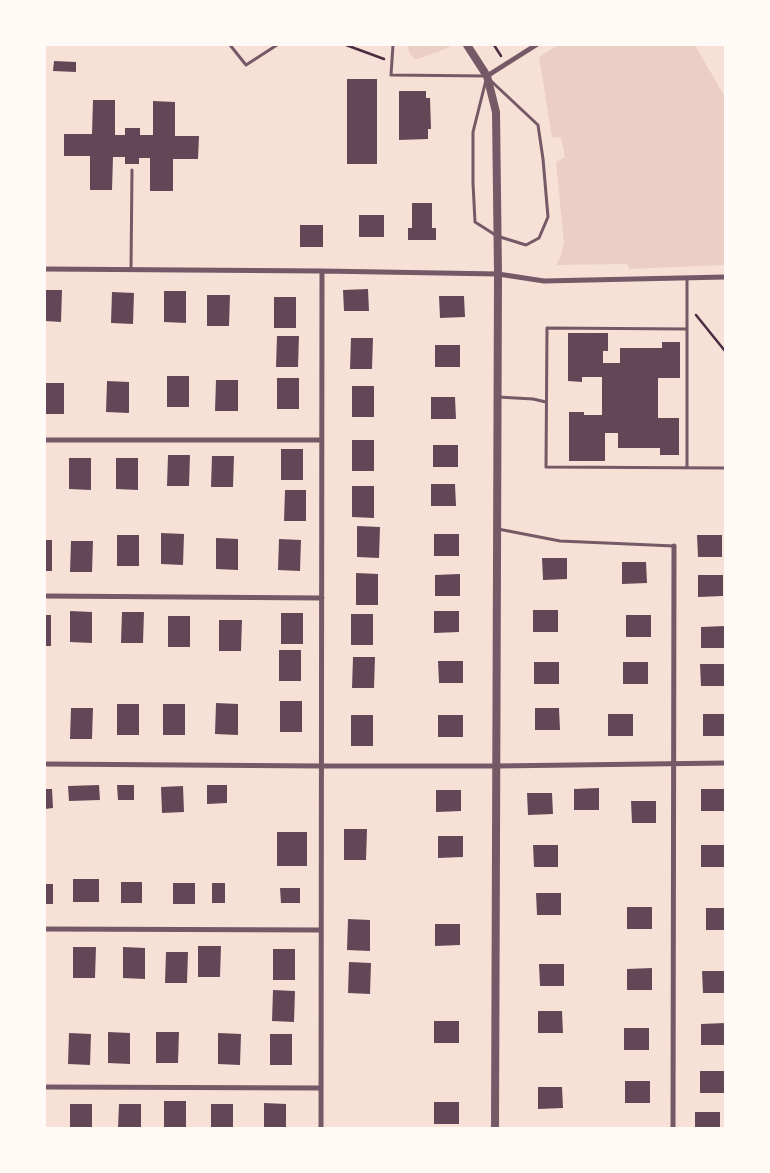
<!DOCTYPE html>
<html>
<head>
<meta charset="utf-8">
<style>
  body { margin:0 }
  #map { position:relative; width:770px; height:1173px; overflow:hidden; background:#f7e1d7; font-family:Literata,serif }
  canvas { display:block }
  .frame { position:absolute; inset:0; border:46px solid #fffaf5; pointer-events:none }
</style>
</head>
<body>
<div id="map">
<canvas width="770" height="1173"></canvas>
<div class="frame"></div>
</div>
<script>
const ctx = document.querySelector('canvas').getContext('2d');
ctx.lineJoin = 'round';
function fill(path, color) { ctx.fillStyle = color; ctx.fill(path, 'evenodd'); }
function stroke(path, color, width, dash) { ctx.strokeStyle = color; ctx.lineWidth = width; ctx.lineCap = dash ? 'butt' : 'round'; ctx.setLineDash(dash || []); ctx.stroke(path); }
fill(new Path2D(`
  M408,45H451L448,48L418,59C411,58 408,52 408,45Z
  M558,45H695L725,97V265L629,269L627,264L556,265L560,258L564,243L556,162L565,157L561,138L552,137L539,57Z`), '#ebcfc5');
fill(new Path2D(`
  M54,61L76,62V72L53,71Z
  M347,79H377V164H347Z
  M399,91H426V98H430L431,129H428V139L399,140Z
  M93,100H115V135H125V128H140V135H153V101L175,102V136H199L198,159H173V191H150V158H139V164H125V157H113L112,190H90V156H64V134H92Z
  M412,203H432V228H436V240H408V228H412Z
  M359,215H384V237H359Z
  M300,225H323V247H300Z
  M368,289L369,311H344L343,290Z
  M45,290H62L61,322L45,321Z
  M164,291H186V323L164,322Z
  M112,292L134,293L133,324L111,323Z
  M207,295H230L229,326H207Z
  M439,296H464L465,317L440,318Z
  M274,297H296V328H274Z
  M568,333H608V351H603V363H620V348H662V342H680V378H658V418H679V455H660V448H618V433H605V461H569V412H584V415H602V377H582V382L568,381Z
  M277,336H299L298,367H276Z
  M351,338H373L372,369H350Z
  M435,345H460V367H435Z
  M167,376H189V407H167Z
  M277,378H299V409H277Z
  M216,380H238V411H215Z
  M107,381L129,382V413L106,412Z
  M45,383H64V414H45Z
  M352,386H374V417H352Z
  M431,397H455L456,419H431Z
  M352,440H374V471H352Z
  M433,445H458V467H433Z
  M281,449H303V480H281Z
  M168,455H190L189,486H167Z
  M212,456H234L233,487H211Z
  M69,458H91V490L69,489Z
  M116,458H138V490L116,489Z
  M431,484H455L456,506H431Z
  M352,486H374V518L352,517Z
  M285,490H306V521H284Z
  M357,526L380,527L379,558L357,557Z
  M161,533L184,534L183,565L161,564Z
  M434,534H459V556H434Z
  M117,535H139V566H117Z
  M697,535H722V557H698Z
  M216,538L238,539V570L216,569Z
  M279,539L301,540L300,571L278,570Z
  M45,540H52V571H45Z
  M71,541H93L92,572H70Z
  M542,558H567V579L543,580Z
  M622,562H646L647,583L622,584Z
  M356,573L378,574V605H356Z
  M460,574V596H435V575Z
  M698,575H723V596L698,597Z
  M533,610H558V632H533Z
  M70,611L92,612V643L70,642Z
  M434,611H459V632L434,633Z
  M122,612H144L143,643H121Z
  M281,613H303V644H281Z
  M351,614H373V645H351Z
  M45,615H51V646H45Z
  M626,615H651V637H626Z
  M168,616H190V647H168Z
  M219,620H242L241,651H219Z
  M725,626V648H701V627Z
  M279,650H301V681H279Z
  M353,657H375L374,688H352Z
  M438,661H463V683H439Z
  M534,662H559V684H534Z
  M623,662H648V684H623Z
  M700,664H725V686H701Z
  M280,701H302V732H280Z
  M216,703L238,704V735L215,734Z
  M117,704H139V735H117Z
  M163,704H185V735H163Z
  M71,708H93L92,739H70Z
  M535,708H559L560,730H535Z
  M608,714H633V736H608Z
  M703,714H725V736H703Z
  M351,715H373V746H351Z
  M438,715H463V737H438Z
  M99,785L100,800L69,801L68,786Z
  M117,785H134V800H118Z
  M207,785H227V803L207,804Z
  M183,786L184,812L162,813L161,787Z
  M599,788V810H574V789Z
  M45,789H52L53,808L45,809Z
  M701,789H725V811H701Z
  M436,790H461V811L436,812Z
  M527,793H552L553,814L528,815Z
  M631,801H656V823H632Z
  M344,829H367L366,860H344Z
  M277,832H307V866H277Z
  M438,836H463V857L438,858Z
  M533,845H558V867H534Z
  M701,845H725V867H701Z
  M73,879H99V902H73Z
  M121,882H142V903H121Z
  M173,883H195V904H173Z
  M212,883H225V903H212Z
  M45,884H53V904H45Z
  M280,888H300V903H281Z
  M536,893H561V915H537Z
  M627,907H652V929H627Z
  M706,908H725V930H706Z
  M348,919L370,920V951L347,950Z
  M435,924H460V945L435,946Z
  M198,946H221L220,977H198Z
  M73,947H96L95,978H73Z
  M123,947L145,948V979L123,978Z
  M273,949H295V980H273Z
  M166,952H188L187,983H165Z
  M349,962L371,963L370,994L348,993Z
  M539,964H564V986H540Z
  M652,968V990H627V969Z
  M702,971H725V993H703Z
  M273,990L295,991L294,1022L272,1021Z
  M538,1011H562L563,1033H538Z
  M434,1021H459V1043H434Z
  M725,1023V1045H701V1024Z
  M624,1028H649V1050H624Z
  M108,1032L130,1033V1064L108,1063Z
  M156,1032H179L178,1063H156Z
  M69,1033L91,1034L90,1065L68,1064Z
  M218,1033L241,1034L240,1065L218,1064Z
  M270,1034H292V1065H270Z
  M700,1071H725V1093H700Z
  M625,1081H650V1103H625Z
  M538,1087H562L563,1108L538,1109Z
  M164,1101H186V1128H164Z
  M434,1102H459V1124H434Z
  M264,1103L286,1104V1128H264Z
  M70,1104H92V1128H70Z
  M119,1104H141V1128H118Z
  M211,1104H233V1128H211Z
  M695,1112H720V1128H695Z`), '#644757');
stroke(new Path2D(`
  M346,45L384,59
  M494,45L501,56
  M696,315L725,351`), '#4a2c40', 2.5);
stroke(new Path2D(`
  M230,45L246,65L277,45
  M393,45L391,75L485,76
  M486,80L473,132V183L475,222L497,236L526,245L539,238L548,217L543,159L538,125L490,80
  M131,269L132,170
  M687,278V329
  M498,397L533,399L546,402
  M687,468V329L547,328L546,467L725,468
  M498,529L560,541L674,546`), '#755966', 3);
stroke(new Path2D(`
  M487,76L536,45
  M45,269L322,271L498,274L544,281L725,277
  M45,440H322
  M45,596L322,598
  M45,764L321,766H496L725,763
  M45,929L321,930
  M45,1087L321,1088
  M321,1128L322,271
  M673,1128L674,546`), '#755966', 5);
stroke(new Path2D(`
  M467,45L487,76L496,112L498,274L495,1128`), '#755966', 8);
</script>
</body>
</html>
